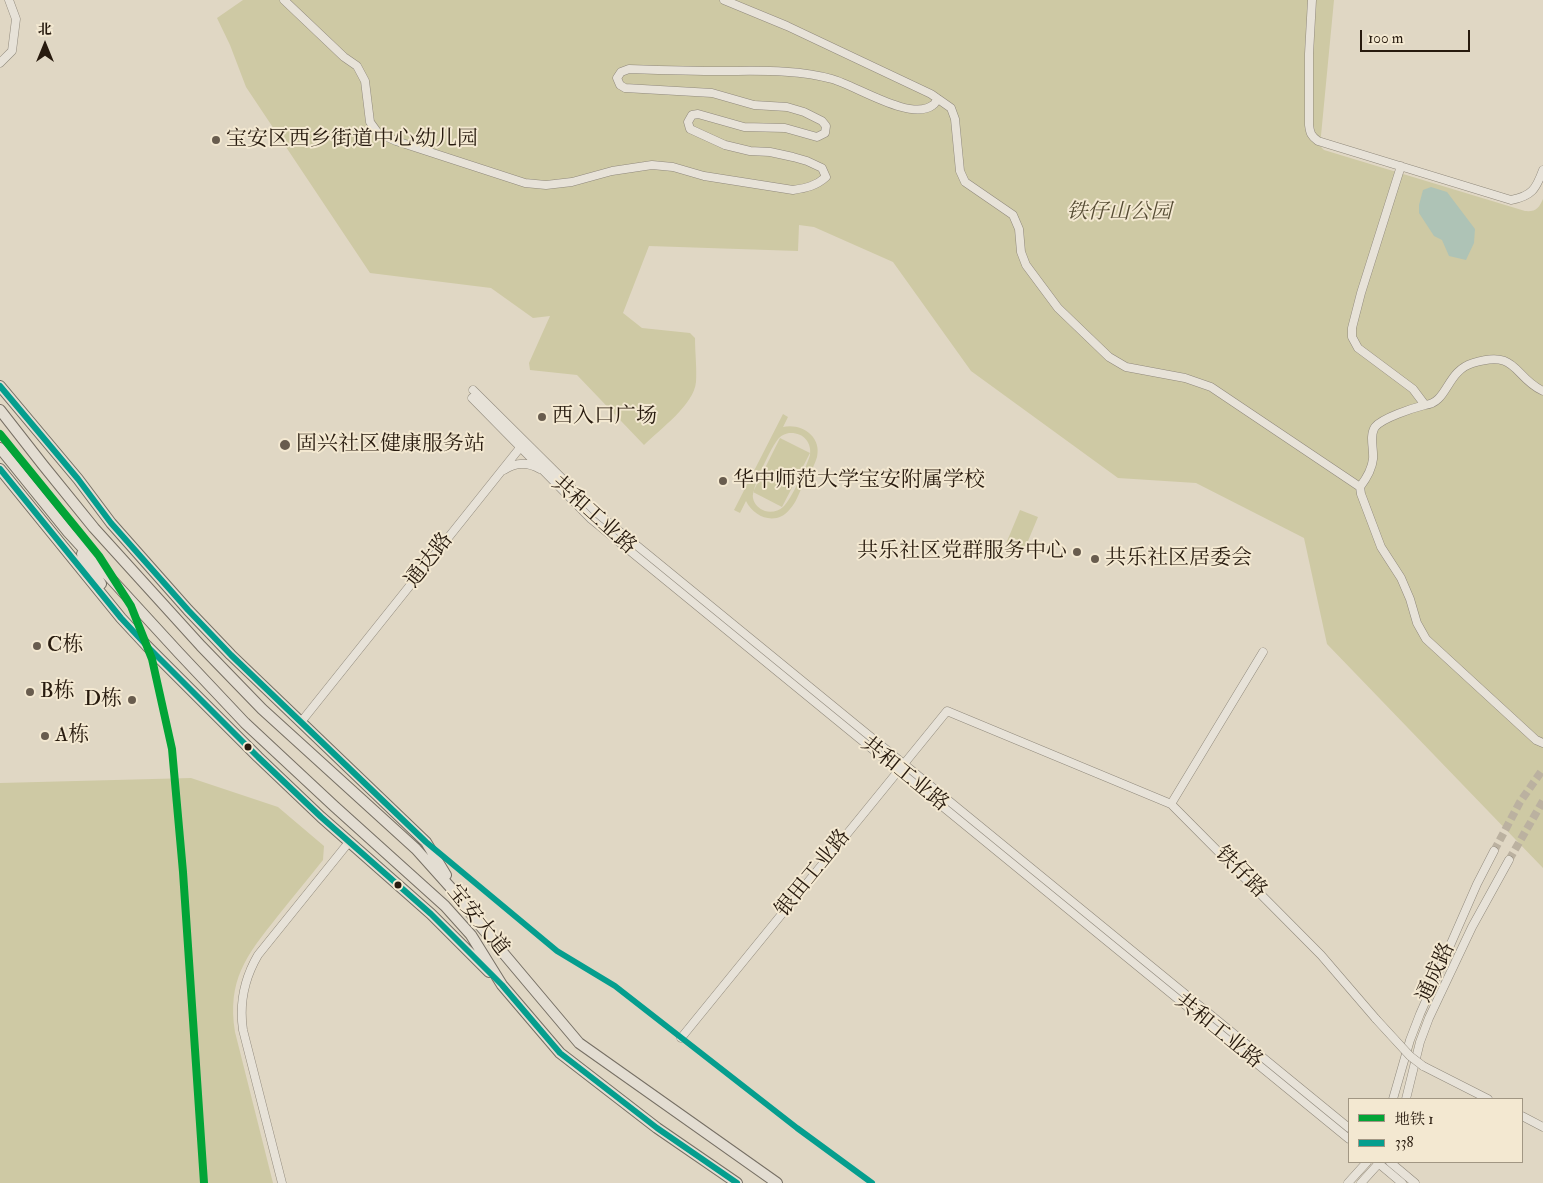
<!DOCTYPE html>
<html>
<head>
<meta charset="utf-8">
<style>
  body { margin:0 }
  #map { position:relative; width:1543px; height:1183px; overflow:hidden; background:#e0d7c4; font-family:"IM FELL Double Pica","Noto Serif SC",serif }
  canvas { display:block }
  .legend { position:absolute; left:1348px; top:1098px; width:175px; height:65px; box-sizing:border-box; background:#f3e8d1; border:1px solid #a19683; margin:0; padding:6px 9px; list-style:none; font-size:15px; color:#271a0e }
  .legend li { display:flex; align-items:center; gap:10px; height:25px }
  .legend b { width:25px; border:1px solid #a19683 }
  .north { position:absolute; left:20px; top:20px; width:50px; height:50px; -webkit-text-stroke:4px #f3e8d1; paint-order:stroke; rotate:0deg; font-size:14px; font-weight:700; line-height:20px; text-align:center; color:#271a0e }
  .north::after { content:''; display:block; margin:auto; width:18px; height:22px; background:#271a0e; clip-path:polygon(50% 0,100% 100%,50% 72%,0 100%) }
  .scale { position:absolute; left:1360px; top:30px; width:110px; height:22px; box-sizing:border-box; border:2px solid #271a0e; border-top:0; padding-left:6px; font-size:15px; line-height:18px; white-space:nowrap; color:#271a0e; -webkit-text-stroke:4px #f3e8d1; paint-order:stroke }
</style>
</head>
<body>
<div id="map">
<canvas width="1543" height="1183"></canvas>
<ul class="legend">
<li><b style="height:6px;background:#02a437"></b>地铁 1</li>
<li><b style="height:6px;background:#059e8e"></b>338</li>
</ul>
<div class="north">北</div>
<div class="scale">100 m</div>
</div>
<script>
const ctx = document.querySelector('canvas').getContext('2d');
ctx.lineJoin = 'round';
function fill(path, color) { ctx.fillStyle = color; ctx.fill(path, 'evenodd'); }
function stroke(path, color, width, dash) { ctx.strokeStyle = color; ctx.lineWidth = width; ctx.lineCap = dash ? 'butt' : 'round'; ctx.setLineDash(dash || []); ctx.stroke(path); }
function write(font, color, halo, rows, align = 'center') {
  ctx.font = font + ' "IM FELL Double Pica","Noto Serif SC",serif'; ctx.lineWidth = 4; ctx.setLineDash([]); ctx.textBaseline = 'middle'; ctx.strokeStyle = halo; ctx.fillStyle = color; for (const [text, x, y, turn = 0] of rows) {
    ctx.save(); ctx.translate(x, y); ctx.rotate((+turn || 0) * Math.PI / 180); ctx.textAlign = isNaN(turn) ? turn : align; if (halo) ctx.strokeText(text, 0, 0); ctx.fillText(text, 0, 0); ctx.restore();
  }
}
fill(new Path2D(`
  M243,0H1334L1320,146L1324,150L1525,211C1536,212 1539,208 1543,199V868L1327,644L1304,538L1196,483L1118,478L971,371L893,262L814,227L799,225L798,251L649,246L623,313L642,328L690,333L695,338C695,353 697,368 696,382C694,405 660,429 644,445L577,375L530,370L529,363L550,316L533,318L491,288L370,273L246,87L230,45L217,18Z
  M783,414L788,417L783,427C802,423 822,437 817,457C814,467 808,477 803,485C799,493 796,503 790,509C777,526 754,518 746,501L740,513L734,510ZM789,433C803,432 812,442 810,455C807,466 791,500 783,507C779,511 771,513 765,511C759,509 754,504 753,498C751,489 772,445 779,438C782,435 785,434 789,433Z
  M780,438L810,453L782,507L753,492Z
  M1020,510L1038,517L1023,553L1005,546Z
  M191,778L278,807L324,846L323,860C308,879 292,898 277,917C246,956 227,980 235,1032L273,1183H0V783Z`), '#cec9a4');
fill(new Path2D(`
  M1431,187L1447,192L1475,229L1474,243L1466,260L1449,256L1442,240L1434,236L1419,213V205L1423,190Z`), '#aec3b6');
stroke(new Path2D(`
  M1494,851L1520,802L1543,769
  M1509,860L1543,801`), '#bbb1a0', 8, [8, 4]);
const minor = new Path2D(`
  M284,0L344,57L357,66L365,81L370,122L378,133L396,141L525,183L546,185L572,182L612,171L652,165L673,167L704,176L793,190C806,188 816,186 826,177L822,168L807,161L793,157L770,152L750,151L725,145L690,129L688,122L692,115L698,114L744,127L785,128L817,137L825,133L826,126L822,121L804,112L787,107L754,105L712,93L625,88L620,85L617,78L621,72L629,69C660,70 691,71 722,71C758,71 797,69 832,79C857,86 911,122 933,105C935,104 936,101 938,99
  M724,0L787,26L931,94L951,108L955,119L960,171L965,182L1013,215L1019,229L1021,252L1026,265L1058,308L1109,357L1126,367L1185,378L1211,387L1360,487
  M1312,0L1309,54V125C1310,133 1311,136 1318,141L1511,200C1532,196 1536,189 1543,170
  M0,63L12,51L16,19L9,0
  M1401,166L1361,293L1352,328V337L1358,348L1413,389L1425,405C1448,403 1446,371 1473,363C1518,349 1513,377 1543,391
  M473,390L597,513L1349,1128
  M472,398L591,519L1349,1139
  M1425,405C1413,408 1382,418 1375,427C1369,436 1374,449 1373,459C1372,469 1366,479 1360,487L1361,494L1381,547L1401,578L1410,599L1417,623L1426,639L1536,740L1543,743
  M504,470C516,462 528,462 540,469
  M301,722L523,444
  M1171,804L1263,652
  M681,1038L947,711L1171,804L1321,955L1376,1019
  M1423,1066L1488,1099
  M1393,1099L1410,1040L1420,1014L1477,884L1494,851
  M1406,1099L1420,1042L1429,1018L1472,927L1509,860
  M1522,1116L1543,1127
  M1377,1162L1402,1183
  M1390,1162L1415,1183
  M282,1183L243,1030C239,1003 244,979 258,955L349,842
  M1348,1183L1367,1162
  M1361,1183L1380,1162`);
const major = new Path2D(`
  M0,386L78,479L111,523L188,610L231,655L426,842L446,875
  M0,410L43,465L94,528L201,646L262,709L416,849L459,897L478,923L579,1043L777,1183
  M0,448L68,532L179,653L245,723L334,806L445,906L471,935L502,985L560,1053L657,1128L737,1183
  M0,469L121,618L147,646L258,757L321,817L431,914L489,972
  M82,554L101,584`);
stroke(minor, '#90897c', 9);
stroke(major, '#766f64', 12);
stroke(minor, '#e7e2d8', 8);
stroke(major, '#e3ddd2', 10);
const minorBridge = new Path2D(`
  M1376,1019L1410,1056L1423,1066`);
stroke(minorBridge, '#90897c', 9, []);
stroke(minorBridge, '#e7e2d8', 8);
stroke(new Path2D(`
  M0,386L78,479L111,523L188,610L231,655L426,842L557,951L615,986L797,1128L872,1183
  M0,469L121,618L147,646L258,757L321,817L431,914L502,985L560,1053L657,1128L737,1183`), '#059e8e', 6);
stroke(new Path2D(`
  M0,434L99,556L131,606L152,659L172,749L183,872L204,1183`), '#02a437', 8);
for (const [x, y, r, color] of [
  [216,140,5,"#685c4e"],
  [542,417,5,"#685c4e"],
  [285,445,6,"#685c4e"],
  [723,481,5,"#685c4e"],
  [1077,552,5,"#685c4e"],
  [1095,559,5,"#685c4e"],
  [37,646,5,"#685c4e"],
  [30,692,5,"#685c4e"],
  [132,700,5,"#685c4e"],
  [45,736,5,"#685c4e"],
  [248,747,4.5,"#271a0e"],
  [398,885,4.5,"#271a0e"]
]) { const dot = new Path2D(); dot.arc(x, y, r, 0, 2 * Math.PI); ctx.fillStyle = color; ctx.fill(dot); stroke(dot, '#f3e8d1', 2); }
write('21px', '#271a0e', '#f3e8d1', [
  ["宝安区西乡街道中心幼儿园",226,140],
  ["西入口广场",552,417],
  ["固兴社区健康服务站",296,445],
  ["华中师范大学宝安附属学校",733,481],
  ["共乐社区党群服务中心",1067,552,"right"],
  ["共乐社区居委会",1105,559],
  ["C栋",47,646],
  ["B栋",40,692],
  ["D栋",122,700,"right"],
  ["A栋",55,736]
], 'left');
write('italic 21px', '#554b33', '#f3e8d1', [
  ["铁仔山公园",1119,213]
]);
write('21px', '#271a0e', '#f3e8d1', [
  ["共和工业路",593,516,42],
  ["通达路",430,561,-52],
  ["共和工业路",904,775,39],
  ["铁仔路",1240,873,45],
  ["银田工业路",814,874,-51],
  ["宝安大道",477,921,51],
  ["通成路",1437,973,-66],
  ["共和工业路",1218,1032,39]
]);
</script>
</body>
</html>
